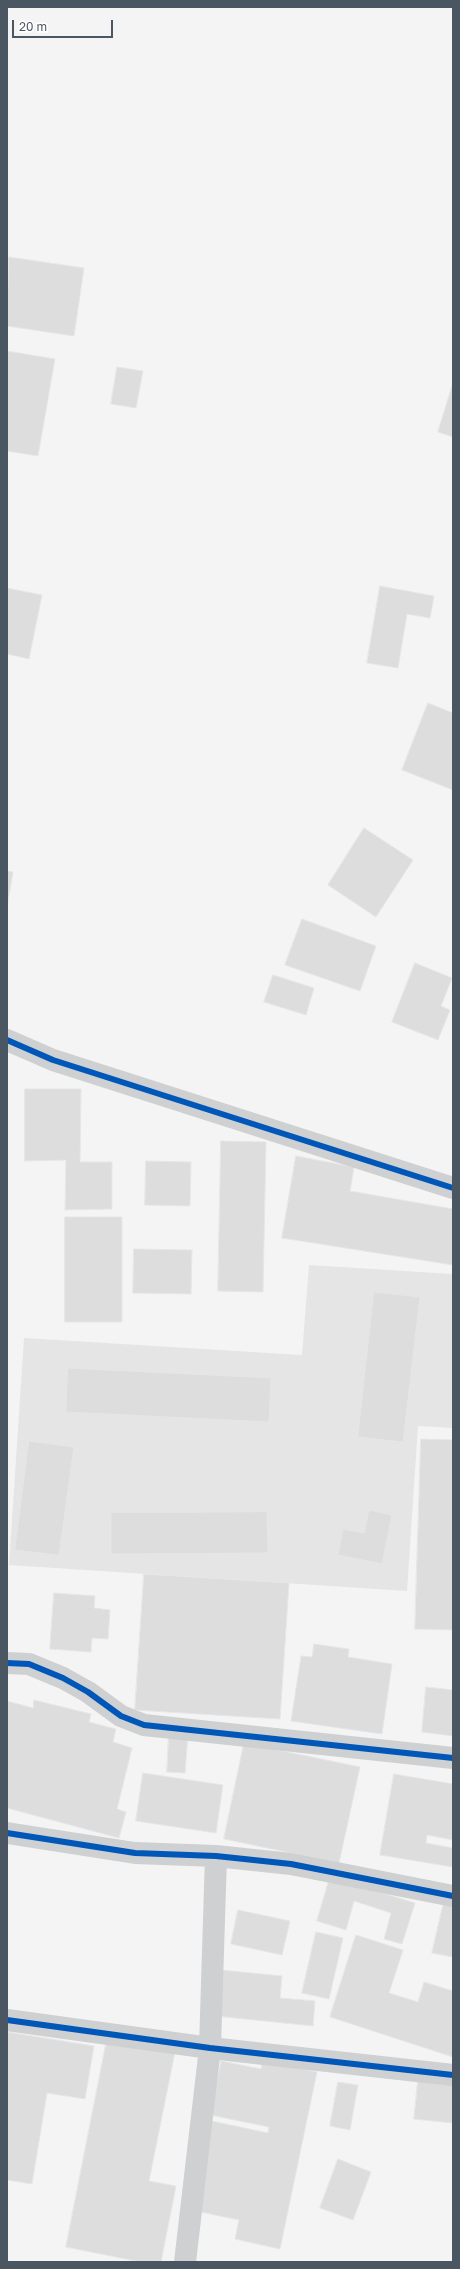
<!DOCTYPE html>
<html>
<head>
<meta charset="utf-8">
<style>
  body { margin:0 }
  #map { position:relative; width:460px; height:2269px; overflow:hidden; background:#f4f4f4; font-family:"Golos Text",sans-serif }
  canvas { display:block }
  .frame { position:absolute; inset:0; border:8px solid #4a5661; pointer-events:none }
  .scale { position:absolute; left:12px; top:20px; width:101px; height:18px; box-sizing:border-box; border:2px solid #4a5661; border-top:0; padding-left:5px; font-size:12px; line-height:14px; white-space:nowrap; color:#4a5661; -webkit-text-stroke:3px #fff; paint-order:stroke }
</style>
</head>
<body>
<div id="map">
<canvas width="460" height="2269"></canvas>
<div class="frame"></div>
<div class="scale">20 m</div>
</div>
<script>
const ctx = document.querySelector('canvas').getContext('2d');
ctx.lineJoin = 'round';
function fill(path, color) { ctx.fillStyle = color; ctx.fill(path, 'evenodd'); }
function stroke(path, color, width, dash) { ctx.strokeStyle = color; ctx.lineWidth = width; ctx.lineCap = dash ? 'butt' : 'round'; ctx.setLineDash(dash || []); ctx.stroke(path); }
fill(new Path2D(`
  M309,1265L453,1274V1428L418,1426L407,1591L9,1565L24,1338L302,1355Z`), '#e6e5e6');
const building = new Path2D(`
  M9,257L84,268L74,336L7,326Z
  M7,351L55,359L38,456L7,451Z
  M117,367L143,371L136,408L111,404Z
  M453,383V437L438,432Z
  M380,586L434,596L430,618L407,614L398,668L367,663Z
  M7,588L42,595L29,659L7,654Z
  M428,703L453,713V790L402,770Z
  M364,828L413,860L376,917L328,885Z
  M7,871L13,872L7,907Z
  M302,919L376,946L360,991L285,965Z
  M415,963L452,978L441,1006L450,1010L438,1040L392,1022Z
  M273,975L314,988L306,1015L264,1002Z
  M25,1089H81L80,1162H112V1209L65,1210L66,1160L25,1161Z
  M221,1141L266,1142L263,1292L218,1291Z
  M296,1156L354,1167L350,1191L453,1209V1265L282,1238Z
  M146,1161L191,1162L190,1206L145,1205Z
  M65,1217H122V1322H65Z
  M134,1249L192,1250L191,1294L133,1293Z
  M374,1292L420,1297L403,1442L358,1437Z
  M68,1368L271,1378L269,1422L66,1412Z
  M421,1439L453,1440V1630L415,1629Z
  M29,1441L74,1447L59,1555L15,1550Z
  M369,1510L392,1515L382,1564L338,1555L343,1529L364,1533Z
  M267,1512L268,1553L111,1554V1513Z
  M144,1574L289,1583L280,1719L135,1710Z
  M54,1593L95,1596L94,1608L110,1610L108,1639L92,1638L91,1652L50,1649Z
  M314,1644L349,1649L348,1657L392,1664L382,1734L291,1721L301,1656L312,1657Z
  M426,1687L453,1690V1736L422,1732Z
  M34,1700L91,1714L89,1722L116,1729L113,1742L132,1748L117,1809L126,1812L119,1838L7,1808V1701L33,1708Z
  M169,1733L188,1734L185,1773L167,1772Z
  M244,1743L360,1767L339,1863L224,1839Z
  M143,1773L223,1785L216,1833L136,1821Z
  M394,1774L453,1784V1840L427,1835L426,1843L453,1848V1867L380,1855Z
  M330,1877L415,1903L402,1944L384,1939L391,1913L354,1901L346,1930L317,1921Z
  M445,1897L453,1898V1957L432,1953Z
  M238,1910L290,1921L282,1955L231,1944Z
  M316,1932L343,1938L329,1999L302,1993Z
  M356,1935L403,1950L389,1993L418,2002L424,1982L453,1991V2057L330,2017Z
  M221,1970L282,1976L280,1998L315,2001L313,2026L216,2016Z
  M7,2032L94,2046L85,2099L47,2093L32,2184L7,2180Z
  M107,2039L175,2052L149,2181L176,2186L161,2262H141L66,2247Z
  M262,2060L317,2072L280,2249L235,2239L239,2220L196,2211L207,2120L268,2133L269,2127L210,2115L221,2061L261,2069Z
  M418,2081L453,2085V2123L414,2119Z
  M338,2082L358,2085L350,2130L330,2126Z
  M338,2159L371,2172L353,2220L320,2208Z`);
fill(building, '#ddddde');
stroke(building, '#e5e6e7', 1);
stroke(new Path2D(`
  M7,1040L53,1060L453,1188
  M7,1663L29,1664L63,1678L88,1692L121,1716L144,1725L453,1758
  M7,1833L135,1853L216,1856L291,1864L453,1896
  M7,2020L210,2048L453,2075
  M185,2262L210,2048L216,1856`), '#ced0d2', 22);
stroke(new Path2D(`
  M7,1040L53,1060L453,1188
  M7,1663L29,1664L63,1678L88,1692L121,1716L144,1725L453,1758
  M7,1833L135,1853L216,1856L291,1864L453,1896
  M7,2020L210,2048L453,2075`), '#0057b8', 6);
</script>
</body>
</html>
